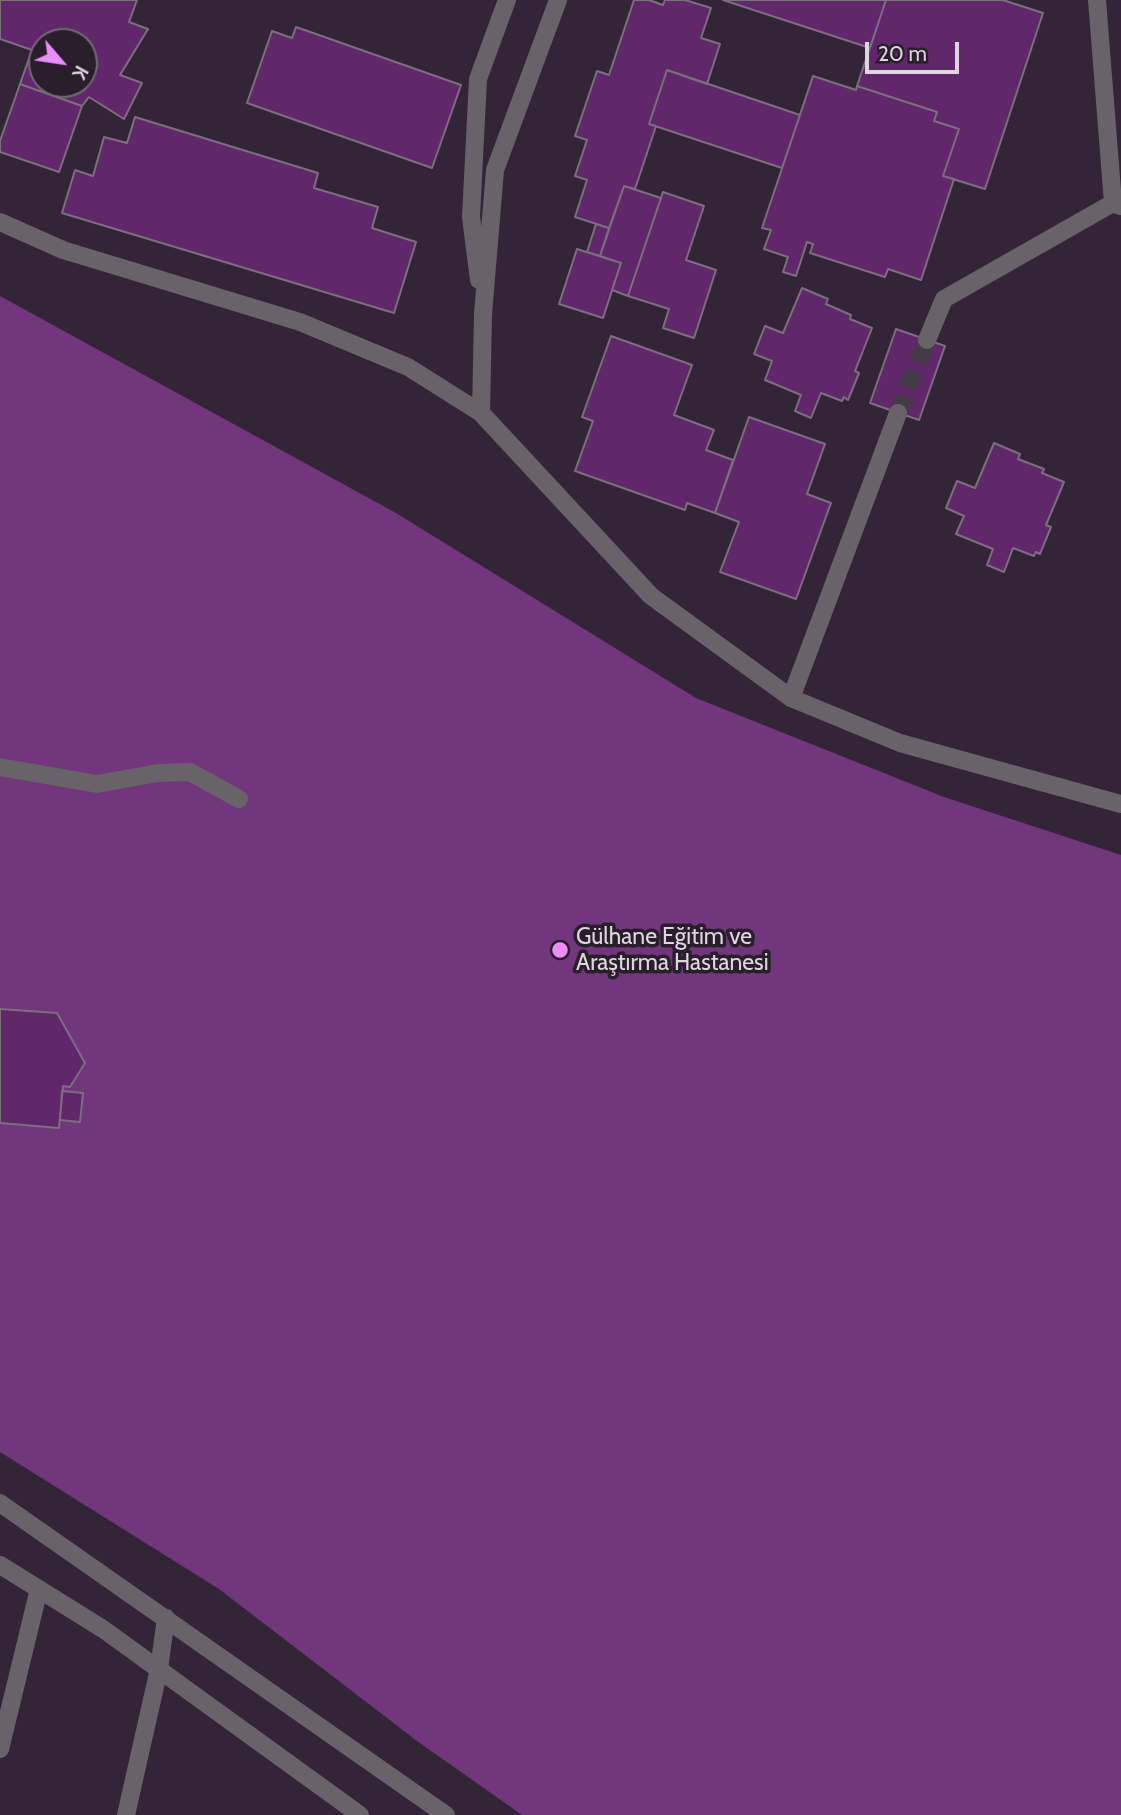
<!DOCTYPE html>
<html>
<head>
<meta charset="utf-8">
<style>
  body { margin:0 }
  #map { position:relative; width:1121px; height:1815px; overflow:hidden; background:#2a1e2c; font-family:Cabin,sans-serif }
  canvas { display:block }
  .north { position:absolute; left:28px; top:28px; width:70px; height:70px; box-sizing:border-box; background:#2a1e2c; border:2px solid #726874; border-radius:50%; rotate:119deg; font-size:19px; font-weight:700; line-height:28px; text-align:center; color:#ded6df }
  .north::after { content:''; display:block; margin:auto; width:24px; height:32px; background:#ec8cfb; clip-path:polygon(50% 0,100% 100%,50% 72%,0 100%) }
  .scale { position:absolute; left:865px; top:42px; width:94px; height:32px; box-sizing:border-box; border:4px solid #ded6df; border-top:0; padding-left:9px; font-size:21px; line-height:24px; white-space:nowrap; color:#ded6df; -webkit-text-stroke:5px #2a1e2c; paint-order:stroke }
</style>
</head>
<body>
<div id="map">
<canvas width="1121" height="1815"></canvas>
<div class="north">K</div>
<div class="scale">20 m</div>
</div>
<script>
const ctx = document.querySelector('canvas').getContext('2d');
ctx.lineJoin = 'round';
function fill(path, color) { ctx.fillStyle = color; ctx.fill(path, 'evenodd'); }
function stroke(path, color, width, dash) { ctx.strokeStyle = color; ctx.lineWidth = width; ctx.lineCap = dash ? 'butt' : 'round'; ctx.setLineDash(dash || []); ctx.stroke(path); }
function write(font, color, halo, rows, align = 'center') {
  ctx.font = font + ' Cabin,sans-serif'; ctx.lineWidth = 7; ctx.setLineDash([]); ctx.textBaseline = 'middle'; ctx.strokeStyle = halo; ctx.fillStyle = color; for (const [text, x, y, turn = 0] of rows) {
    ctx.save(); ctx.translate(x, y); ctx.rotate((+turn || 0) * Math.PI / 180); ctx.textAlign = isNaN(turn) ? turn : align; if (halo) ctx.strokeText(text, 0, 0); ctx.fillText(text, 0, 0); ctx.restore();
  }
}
fill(new Path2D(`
  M0,0H1121V1815H0ZM42,42H84V84H42Z`), '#342437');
fill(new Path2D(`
  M0,296L396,513L696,698L944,797L1121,855V1815H522L417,1741L219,1589L0,1452Z`), '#71367b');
const building = new Path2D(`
  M0,0H137L129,22L148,29L120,75L142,83L124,119L89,97L82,106L20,84L32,50L0,39ZM42,42H84V84H42Z
  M634,0H649L663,5L665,0H685L711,8L701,38L720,44L707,84L667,70L649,124L656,126L635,189L624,186L609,228L575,217L587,180L575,176L587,140L575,136L597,71L609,75Z
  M723,0H886L870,48Z
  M886,0H1003L1043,13L985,189L943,176L959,129L934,121L937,112L857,86Z
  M296,27L461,85L432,168L247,103L272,31L292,38Z
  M667,70L800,115L782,168L649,124Z
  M813,76L856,90L857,86L937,112L934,121L959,129L943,176L954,179L921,280L888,269L885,277L810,253L813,244L807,242L796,276L783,272L788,257L764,249L771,230L762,228Z
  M20,84L82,106L59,172L0,152V141Z
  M135,117L318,173L314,188L378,207L372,228L416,242L394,313L62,213L75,170L93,176L104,137L127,143Z
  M624,186L661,198L628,296L612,290L621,263L600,256Z
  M663,192L704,206L686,260L716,270L694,338L663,328L669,309L628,296Z
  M596,224L609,228L600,256L587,252Z
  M577,249L621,263L603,318L559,304Z
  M802,288L828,299L826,304L851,315L850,319L872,328L855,371L859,373L848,400L844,397L842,401L821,393L811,418L795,411L801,395L765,380L772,361L754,354L765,326L783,333Z
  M896,329L945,346L919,420L870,403Z
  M611,336L692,365L674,415L714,430L706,450L733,460L715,513L687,503L685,510L575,471L593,421L582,417Z
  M749,417L825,444L807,494L831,503L796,599L720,572L739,522L715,513Z
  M994,443L1020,454L1018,459L1044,469L1042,473L1064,482L1046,525L1051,527L1040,554L1036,552L1034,556L1013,548L1004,572L987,565L993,549L956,534L964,516L946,508L957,481L975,488Z
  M0,1009L57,1013L85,1063L70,1087L63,1086L59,1128L0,1123Z
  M62,1091L83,1093L80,1122L60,1120Z`);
fill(building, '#61276b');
stroke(building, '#7c6e7f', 2);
stroke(new Path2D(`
  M898,413L927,340`), '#453a47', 18, [18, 9]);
stroke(new Path2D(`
  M558,0L495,170L483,314L481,413L651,596L791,698L900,743L1121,804
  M1097,0L1113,203L1121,206
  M0,222L63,250L300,322L408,367L481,413
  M479,280L471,217L478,79L507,0
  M927,340L944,299L1113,203
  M791,698L898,413
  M0,767L97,784L158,773L190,772L239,799
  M0,1503L446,1815
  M0,1565L103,1629L360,1815
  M0,1749L39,1589
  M126,1815L159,1669L166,1618`), '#696269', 18);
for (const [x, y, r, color] of [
  [560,950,9,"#ec8cfb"]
]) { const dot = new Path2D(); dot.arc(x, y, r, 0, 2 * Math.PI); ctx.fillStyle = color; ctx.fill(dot); stroke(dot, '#2a1e2c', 2.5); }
write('23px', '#ded6df', '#2a1e2c', [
  ["Gülhane Eğitim ve",576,937],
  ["Araştırma Hastanesi",576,963]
], 'left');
</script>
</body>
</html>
